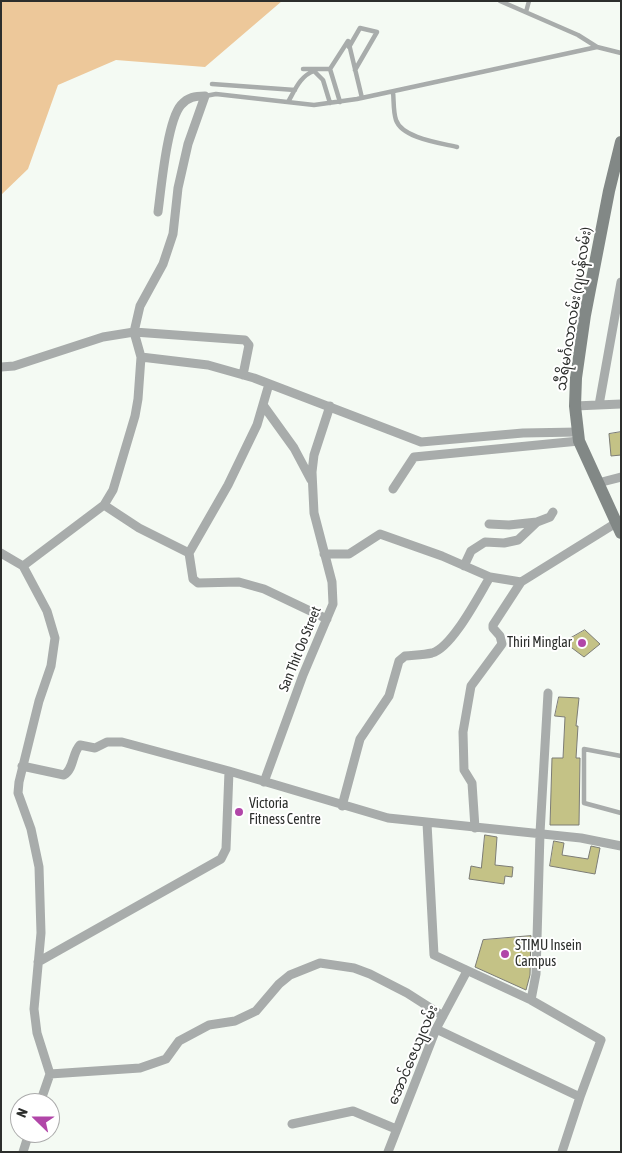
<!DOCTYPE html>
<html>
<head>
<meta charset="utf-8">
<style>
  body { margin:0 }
  #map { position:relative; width:622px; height:1153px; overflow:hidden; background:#f4faf3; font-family:"Asap Condensed",sans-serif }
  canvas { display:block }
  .frame { position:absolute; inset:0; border:2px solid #2c2e2c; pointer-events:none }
  .north { position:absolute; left:10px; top:1093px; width:50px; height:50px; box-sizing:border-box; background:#fff; border:1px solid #ababab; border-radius:50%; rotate:292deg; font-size:14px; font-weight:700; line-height:20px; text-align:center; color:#2c2e2c }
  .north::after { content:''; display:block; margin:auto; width:18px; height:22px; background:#b146a8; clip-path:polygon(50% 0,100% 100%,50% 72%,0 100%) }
</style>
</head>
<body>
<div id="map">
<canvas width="622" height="1153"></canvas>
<div class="frame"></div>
<div class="north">N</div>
</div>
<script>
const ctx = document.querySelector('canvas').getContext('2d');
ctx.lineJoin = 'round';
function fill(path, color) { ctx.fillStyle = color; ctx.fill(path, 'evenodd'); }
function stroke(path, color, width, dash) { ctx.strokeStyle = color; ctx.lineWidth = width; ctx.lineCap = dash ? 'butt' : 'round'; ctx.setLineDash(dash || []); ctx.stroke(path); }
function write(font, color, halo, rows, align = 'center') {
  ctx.font = font + ' "Asap Condensed","Noto Sans Myanmar",sans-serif'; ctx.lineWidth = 4; ctx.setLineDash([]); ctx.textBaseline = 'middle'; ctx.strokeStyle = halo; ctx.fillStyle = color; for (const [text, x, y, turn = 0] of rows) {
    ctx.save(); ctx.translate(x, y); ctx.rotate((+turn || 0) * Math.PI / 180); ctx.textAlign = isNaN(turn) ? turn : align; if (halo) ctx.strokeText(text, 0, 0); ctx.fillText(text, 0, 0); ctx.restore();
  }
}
fill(new Path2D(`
  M1,1H282L205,67L116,60L58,85L28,169L1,195Z`), '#edc89a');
const building = new Path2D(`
  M621,432V455L611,456L609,434Z
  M585,630L600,644L584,657L564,642Z
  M559,697L579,698L576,726H578L576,758H580L579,825H550L552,758H563L565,717L555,716Z
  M485,835L497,837L495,865L513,867L512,877L505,876L504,884L469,879L471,866L481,868Z
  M554,841L564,843L562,855L588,859L591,846L600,848L595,874L550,866Z
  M531,936L530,975L526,990L475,967L483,940Z`);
fill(building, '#c4c286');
stroke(building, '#7c7c75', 1);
stroke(new Path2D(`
  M500,1L578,35L597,47L621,53
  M526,12L529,1
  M349,44L362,98
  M349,47L360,28L377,32L355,70
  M303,69H330
  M212,84L295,90
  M393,92C394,100 393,111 396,120C402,138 440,143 457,147
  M205,96L216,94L314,105L357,99L597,47
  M288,102C295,90 300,76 314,71L323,80L330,103
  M340,102L330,69L348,41
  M621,756L584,749V803L621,813`), '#a8acab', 4.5);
stroke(new Path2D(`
  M158,212C161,190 167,121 181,105C188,97 195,96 205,96L188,144L178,188L173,234L163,264L140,306L134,332L245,340L249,345L243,375
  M1,367L14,366L103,337L134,332L141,357L208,365L254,378L421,442L523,433L578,432
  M269,384L257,425L228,485L189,553L193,579L198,583L239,582L264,589L327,619
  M263,405L294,448L311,480
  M599,405L621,282
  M575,406L621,404
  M598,483L621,477
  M393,489L414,457L579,441
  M104,505L139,528L189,553
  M489,524L509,525L537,522
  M1,553L23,566L47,611L55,638L51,666L39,701L19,782L18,793L31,829L39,867L41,933L34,1009L37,1033L50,1074L40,1103
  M324,554H349L380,534L442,556L490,577
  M23,566L104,505L113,490L135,416L138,399L141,357
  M464,566L471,551L485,542L504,543L518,540L537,522L550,517L553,512
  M22,766L64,775C74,769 72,753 80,745L95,748L107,742H122L229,771L388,818L581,838L621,846
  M264,782L303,675L333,604L332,582L314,513L312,472L314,455L330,406
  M342,806L360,739L389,696L399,661L405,656C413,655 423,655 432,653C452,648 479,595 490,577L521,582
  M427,823L434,955L531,1000L601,1040L580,1097L436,1029
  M475,828L472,783L464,770L463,732L471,686L502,644L500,636L493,628V625L521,582L616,523
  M38,962L221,859L226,849L229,771
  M531,1000L536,974L540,833L548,693
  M50,1074L140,1068L166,1059L179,1041L209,1025L235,1021L256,1011L279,984L290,975L320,963L354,968L370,974L407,993L443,1016
  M292,1124L353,1111L396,1129
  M23,1152L29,1133
  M388,1152L436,1029L467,971
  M562,1152L580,1097`), '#a8acab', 9);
stroke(new Path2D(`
  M621,142L609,191L585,315L576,378L575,406L579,441L621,533`), '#828886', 12);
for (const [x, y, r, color] of [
  [582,643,5,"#b146a8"],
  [239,812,5,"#b146a8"],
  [505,954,5,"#b146a8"]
]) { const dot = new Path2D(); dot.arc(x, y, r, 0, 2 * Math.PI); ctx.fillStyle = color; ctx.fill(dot); stroke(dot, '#fff', 2); }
write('14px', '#2c2e2c', '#fff', [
  ["သီရိမင်္ဂလာလမ်း (ဂျပန်လမ်း)",574,309,-81],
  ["San Thit Oo Street",300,649,-68],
  ["အောင်ဇေယျလမ်း",413,1055,-67]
]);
write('14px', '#2c2e2c', '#fff', [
  ["Thiri Minglar",572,643,"right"],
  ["Victoria",249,804],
  ["Fitness Centre",249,820],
  ["STIMU Insein",515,946],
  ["Campus",515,962]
], 'left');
</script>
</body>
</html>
